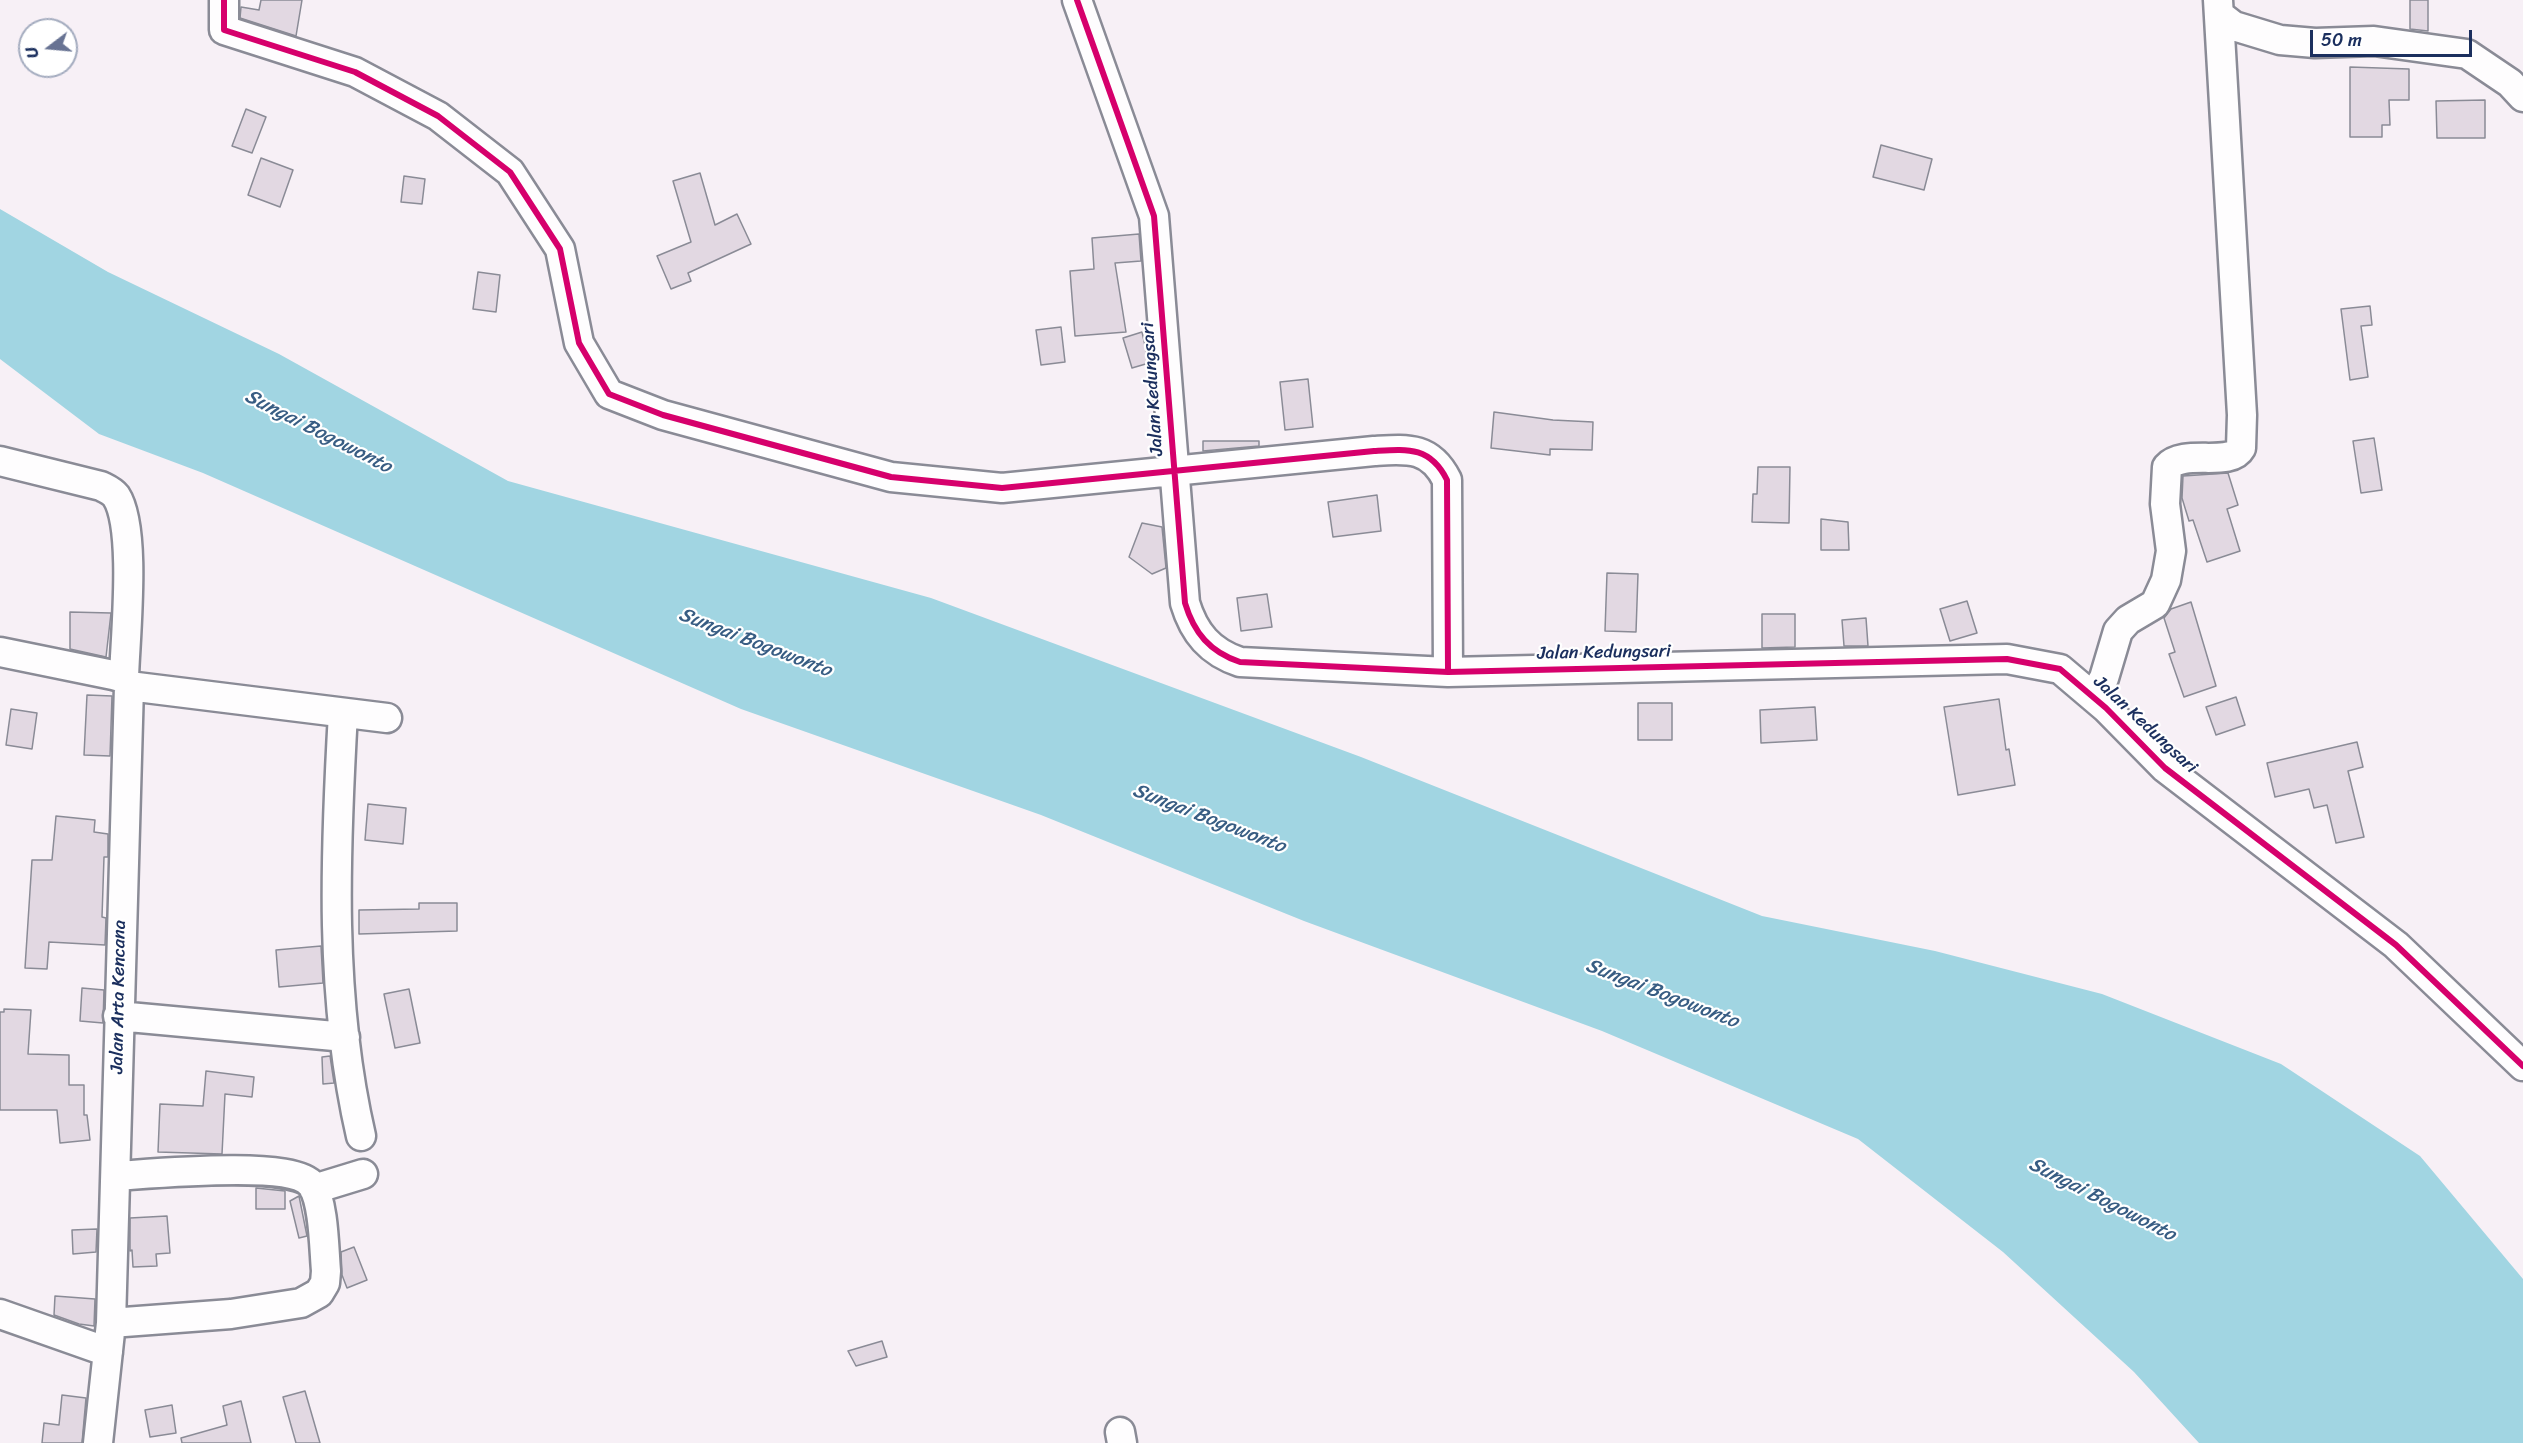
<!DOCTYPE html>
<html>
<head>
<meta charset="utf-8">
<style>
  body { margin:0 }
  #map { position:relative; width:2523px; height:1443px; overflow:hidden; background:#f7f0f6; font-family:Sriracha,sans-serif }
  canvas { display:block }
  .north { position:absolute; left:18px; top:18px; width:60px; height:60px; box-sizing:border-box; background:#fff; border:2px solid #a4acbf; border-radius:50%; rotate:254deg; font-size:16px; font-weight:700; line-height:24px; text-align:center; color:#1b2f5e }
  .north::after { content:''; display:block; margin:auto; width:21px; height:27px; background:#687393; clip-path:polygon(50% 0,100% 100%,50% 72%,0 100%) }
  .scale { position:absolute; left:2310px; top:30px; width:162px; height:27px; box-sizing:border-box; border:3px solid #1b2f5e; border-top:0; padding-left:8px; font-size:18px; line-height:21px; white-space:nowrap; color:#1b2f5e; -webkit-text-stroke:4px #fff; paint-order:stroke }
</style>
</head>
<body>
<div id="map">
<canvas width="2523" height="1443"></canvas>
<div class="north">U</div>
<div class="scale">50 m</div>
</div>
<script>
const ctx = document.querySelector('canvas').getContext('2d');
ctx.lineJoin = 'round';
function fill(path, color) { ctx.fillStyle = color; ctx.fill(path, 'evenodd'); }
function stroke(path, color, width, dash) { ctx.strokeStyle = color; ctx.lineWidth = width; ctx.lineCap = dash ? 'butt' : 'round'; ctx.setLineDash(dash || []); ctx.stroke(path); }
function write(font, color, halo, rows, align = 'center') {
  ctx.font = font + ' Sriracha,sans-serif'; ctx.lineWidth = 4.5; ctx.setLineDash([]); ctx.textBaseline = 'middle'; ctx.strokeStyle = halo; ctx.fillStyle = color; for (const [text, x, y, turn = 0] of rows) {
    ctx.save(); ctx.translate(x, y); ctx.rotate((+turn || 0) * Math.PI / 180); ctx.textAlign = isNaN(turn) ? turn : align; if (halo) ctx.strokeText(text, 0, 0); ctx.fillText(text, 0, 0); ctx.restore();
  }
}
fill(new Path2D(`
  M0,209L108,272L279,354L508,481L931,598L1361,757L1762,916L1935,951L2102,994L2281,1064L2420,1156L2523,1279V1443H2199L2134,1372L2003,1252L1858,1139L1602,1031L1304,921L1041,815L741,709L203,473L99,434L0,359Z`), '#a1d5e2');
const building = new Path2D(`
  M261,0H302L296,36L240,18L241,7L259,10Z
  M2410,0H2428V31L2410,29Z
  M2350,67L2409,69V100H2389L2390,125H2382V137H2350Z
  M2485,100V138H2437L2436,101Z
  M246,109L266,117L252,153L232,146Z
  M1881,145L1932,159L1924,190L1873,177Z
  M261,158L293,170L280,207L248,195Z
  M700,173L715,225L737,214L751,244L688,273L691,281L671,289L657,256L691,242L673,181Z
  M404,176L425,179L422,204L401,202Z
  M1139,234L1141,261L1115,263L1126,332L1075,336L1070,271L1094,269L1092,238Z
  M478,272L500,275L496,312L473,309Z
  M2370,306L2372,325L2361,326L2368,377L2350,380L2341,309Z
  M1061,327L1065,362L1041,365L1036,330Z
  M1142,332L1149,363L1132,368L1123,338Z
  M1308,379L1313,427L1285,430L1280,382Z
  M1494,412L1553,420L1593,422L1592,450L1550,449V455L1491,448Z
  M2374,438L2382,490L2361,493L2353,441Z
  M1203,441H1259V446L1203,451Z
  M1758,467H1790L1789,523L1752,522L1753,494H1757Z
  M2228,473L2238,505L2227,509L2240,551L2207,562L2193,520L2189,521L2182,498L2183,476Z
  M1377,495L1381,531L1333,537L1328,502Z
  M1821,519L1848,522L1849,550H1821Z
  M1142,523L1162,527L1166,568L1152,574L1129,557Z
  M1607,573L1638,574L1636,632L1605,631Z
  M1267,594L1272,627L1241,631L1237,598Z
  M1967,601L1977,633L1950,641L1940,609Z
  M2191,602L2216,686L2184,697L2169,654L2175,652L2164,618L2171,609Z
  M70,612L111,613L106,657L70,649Z
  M1762,614H1795V647L1762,648Z
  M1866,618L1868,646H1844L1842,620Z
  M87,695L112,696L110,756L84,755Z
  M2236,697L2245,725L2216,735L2206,707Z
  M1999,699L2006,750L2009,749L2015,785L1958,795L1944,707Z
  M1638,703H1672V740H1638Z
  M1815,707L1817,740L1761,743L1760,710Z
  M11,709L37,713L32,749L6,745Z
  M2357,742L2363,767L2348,771L2364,837L2336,843L2327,805L2314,808L2309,789L2275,797L2267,763Z
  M368,804L406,808L403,844L365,840Z
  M56,816L95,820L94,832L108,834V857H104L102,917L106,918L105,945L49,942L47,969L25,968L32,860H52Z
  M419,903H457V931L359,934V910L419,909Z
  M321,946L323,983L279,987L276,950Z
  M82,988L104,990L103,1023L80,1021Z
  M409,989L420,1043L395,1048L384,994Z
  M4,1009L31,1010L28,1054L69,1055V1085H84V1115H87L90,1140L60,1143L57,1110H0V1012H4Z
  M330,1056L334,1083L323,1084L322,1057Z
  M206,1071L254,1077L252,1097L225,1094L222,1154L158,1152L160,1104L203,1106Z
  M256,1188L285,1191V1209H256Z
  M299,1196L307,1236L299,1238L290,1201Z
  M167,1216L170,1253L156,1254L157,1266L133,1267L132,1250L130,1251V1218Z
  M97,1229L96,1252L73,1254L72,1230Z
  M354,1247L367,1280L347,1288L342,1275L341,1252Z
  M55,1296L95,1299L94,1326L79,1324L54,1315Z
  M882,1341L887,1357L856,1366L848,1351Z
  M305,1391L320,1443H296L283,1397Z
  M62,1395L86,1398L82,1443H42L44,1423L59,1425Z
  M241,1401L251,1443H182L181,1438L227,1425L223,1406Z
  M172,1405L176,1433L150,1437L145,1410Z`);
fill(building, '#e2d8e2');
stroke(building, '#8a8b96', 1.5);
const minor = new Path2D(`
  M224,0V30L355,72L438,116L510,172L560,249L579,343L609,394L663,415L891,477L1002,488L1374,451C1407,449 1430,446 1447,480L1448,672
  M1077,0L1154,216L1185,603C1194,633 1210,652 1240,662L1448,672L2007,659L2060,669L2106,708L2165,768L2396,945L2523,1066
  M2221,16L2234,26L2280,40L2315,43L2374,41L2467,54L2510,83L2523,97
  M0,461L101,486C107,489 112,491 116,496C137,528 125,638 124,678
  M0,652L113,675L124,678L129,686L111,1323L98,1443
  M129,686L387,718
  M2093,697L2104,678L2118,631L2128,620L2155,604L2166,580L2171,551L2165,504L2167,467C2184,448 2230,468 2241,448L2242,415L2218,0
  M343,713C335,853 329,998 361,1136
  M118,1016L345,1037
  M314,1189L363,1174
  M0,1314L108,1352
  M111,1323L231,1314L301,1303L319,1293L325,1283L326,1271C324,1249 324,1203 312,1185C293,1160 150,1174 116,1176
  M1120,1432L1122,1443`);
stroke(minor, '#8a8b96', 33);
stroke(minor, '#fefdfe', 28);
stroke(new Path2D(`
  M224,0V30L355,72L438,116L510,172L560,249L579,343L609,394L663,415L891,477L1002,488L1374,451C1407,449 1430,446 1447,480L1448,672
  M1077,0L1154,216L1185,603C1194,633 1210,652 1240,662L1448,672L2007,659L2060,669L2106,708L2165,768L2396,945L2523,1066`), '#d6006c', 6);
write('18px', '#1b2f5e', '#fff', [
  ["Jalan Kedungsari",1153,389,-94],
  ["Jalan Kedungsari",1604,653,-1],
  ["Jalan Kedungsari",2145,725,43],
  ["Jalan Arta Kencana",119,997,-89]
]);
write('italic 20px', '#385d83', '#fff', [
  ["Sungai Bogowonto",318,432,27],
  ["Sungai Bogowonto",755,643,21],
  ["Sungai Bogowonto",1209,819,21],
  ["Sungai Bogowonto",1662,994,21],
  ["Sungai Bogowonto",2102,1200,27]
]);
</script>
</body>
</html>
